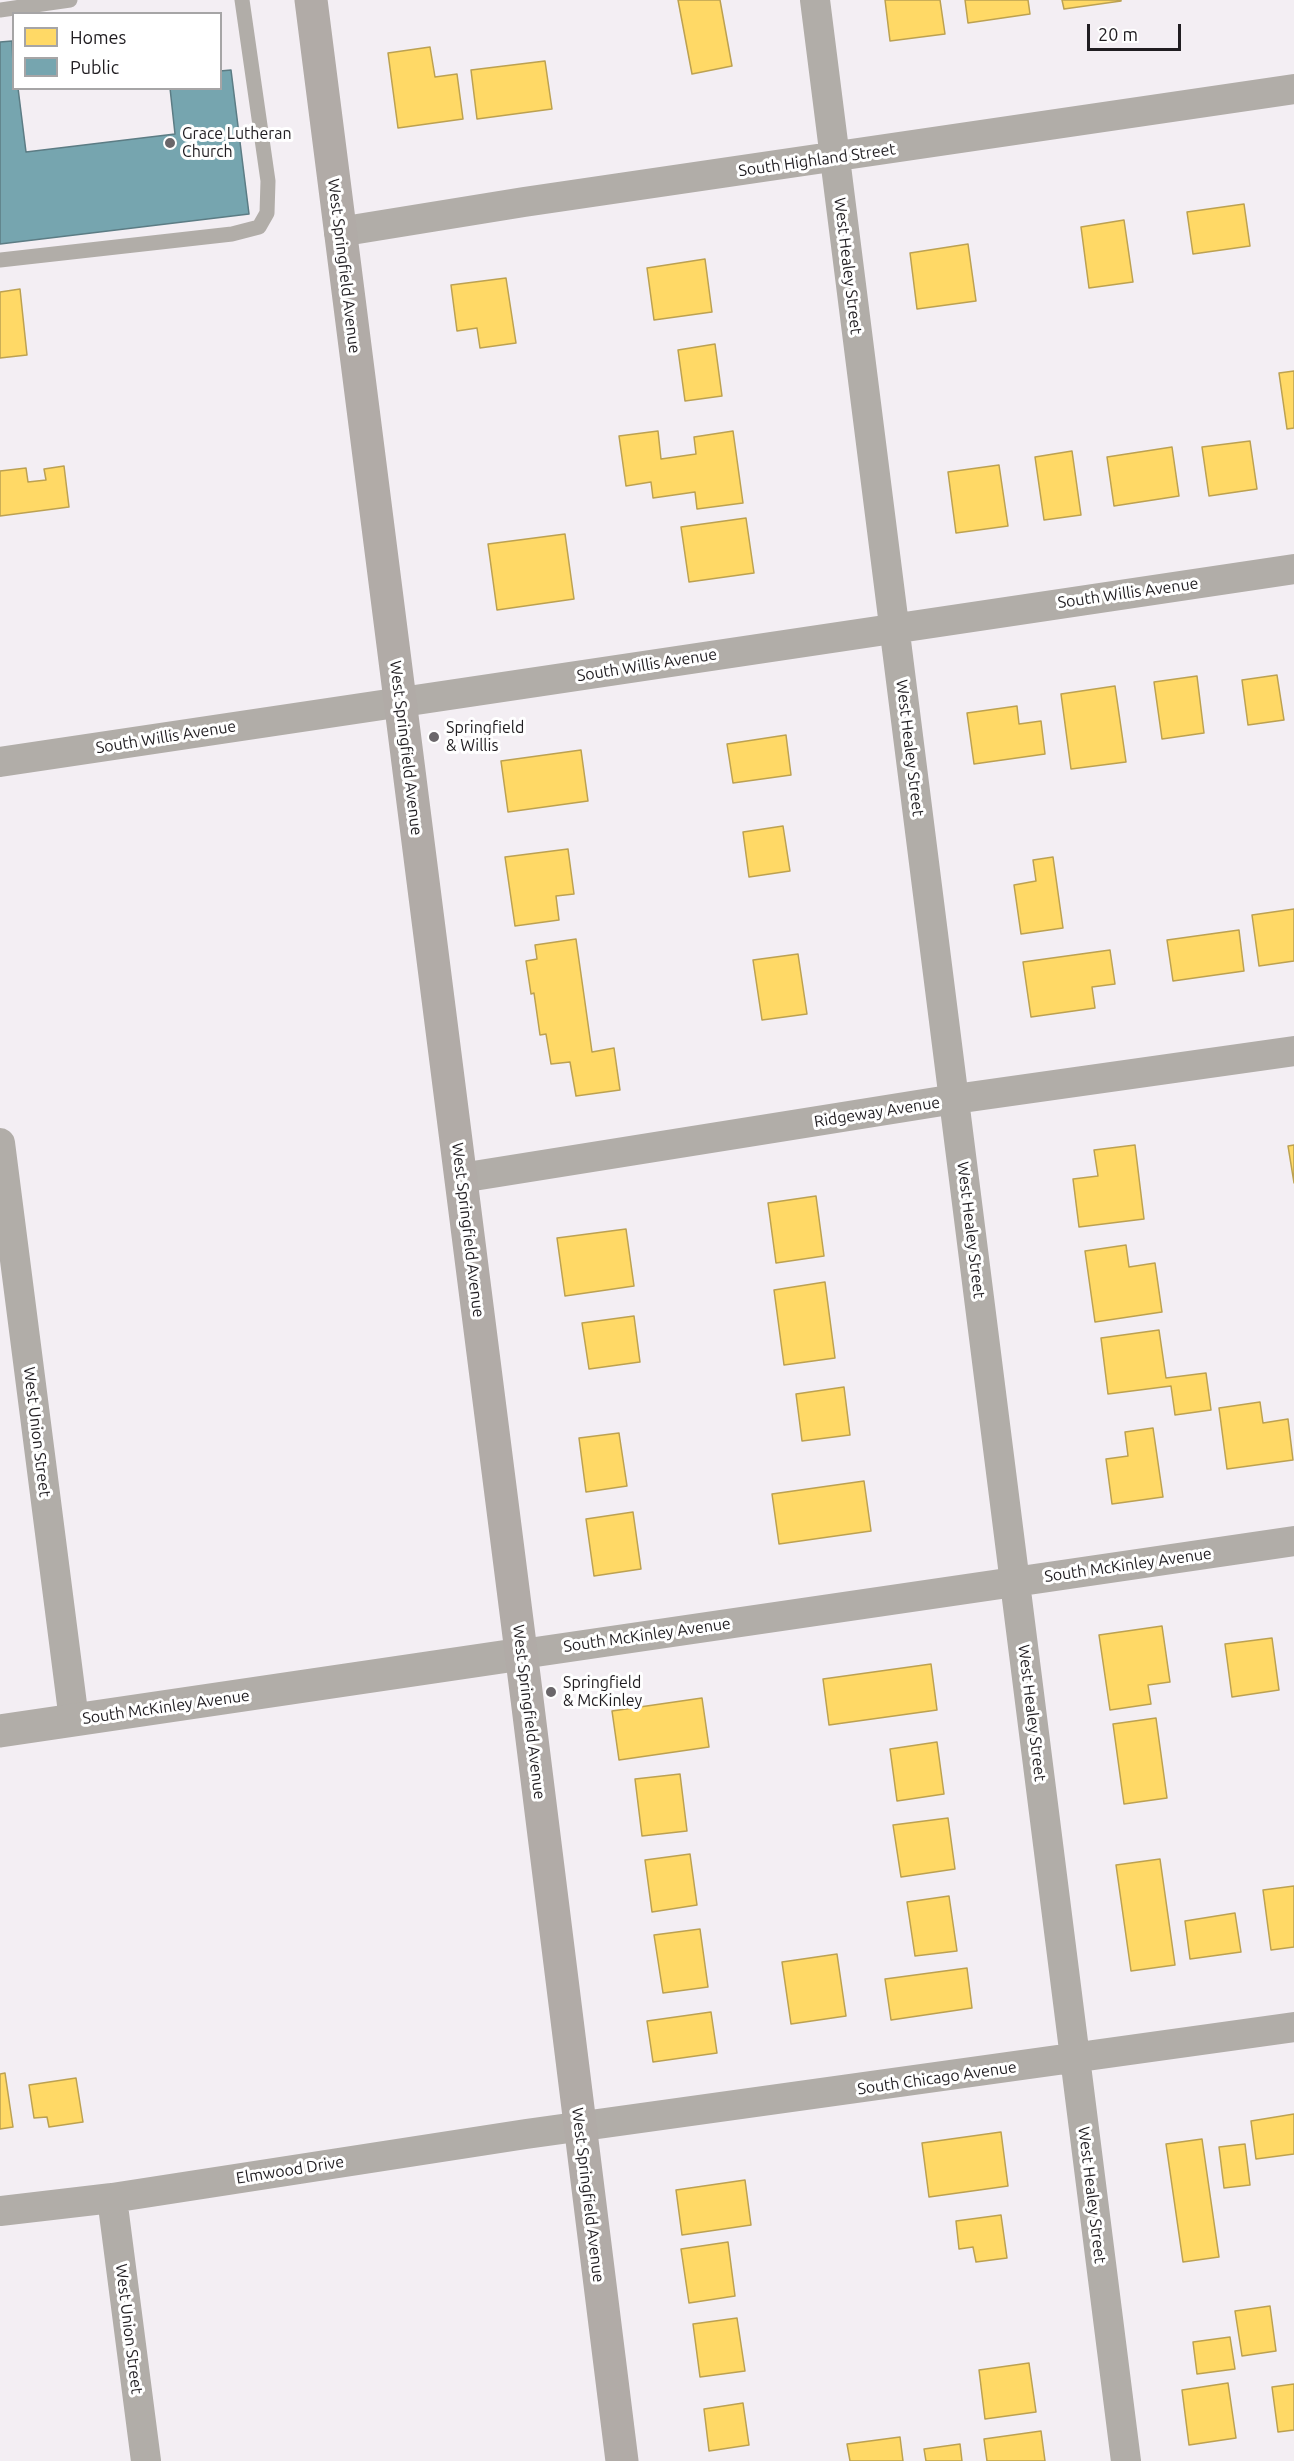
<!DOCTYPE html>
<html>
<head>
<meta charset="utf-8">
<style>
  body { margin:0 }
  #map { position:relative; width:1294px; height:2461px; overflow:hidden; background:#f3eef3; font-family:Ubuntu,sans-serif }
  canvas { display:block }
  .legend { position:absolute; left:12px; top:12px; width:210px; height:78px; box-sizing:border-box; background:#fff; border:2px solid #a6a5a6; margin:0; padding:8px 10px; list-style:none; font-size:18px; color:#201d21 }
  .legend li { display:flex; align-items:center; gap:12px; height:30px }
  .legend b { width:30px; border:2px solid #a6a5a6 }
  .scale { position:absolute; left:1087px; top:24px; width:94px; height:27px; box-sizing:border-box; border:3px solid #201d21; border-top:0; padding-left:8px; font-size:18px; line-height:21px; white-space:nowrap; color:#201d21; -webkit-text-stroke:4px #fff; paint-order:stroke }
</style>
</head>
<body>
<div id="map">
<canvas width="1294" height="2461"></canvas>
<ul class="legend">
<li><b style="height:16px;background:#ffd966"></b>Homes</li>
<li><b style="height:16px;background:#76a5af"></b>Public</li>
</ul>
<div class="scale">20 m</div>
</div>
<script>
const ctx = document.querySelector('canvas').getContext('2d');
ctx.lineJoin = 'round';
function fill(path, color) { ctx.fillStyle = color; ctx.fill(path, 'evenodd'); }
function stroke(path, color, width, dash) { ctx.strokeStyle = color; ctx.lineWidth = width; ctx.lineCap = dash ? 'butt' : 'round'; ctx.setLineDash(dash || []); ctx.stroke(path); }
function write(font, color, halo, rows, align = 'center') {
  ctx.font = font + ' Ubuntu,sans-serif'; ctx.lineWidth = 6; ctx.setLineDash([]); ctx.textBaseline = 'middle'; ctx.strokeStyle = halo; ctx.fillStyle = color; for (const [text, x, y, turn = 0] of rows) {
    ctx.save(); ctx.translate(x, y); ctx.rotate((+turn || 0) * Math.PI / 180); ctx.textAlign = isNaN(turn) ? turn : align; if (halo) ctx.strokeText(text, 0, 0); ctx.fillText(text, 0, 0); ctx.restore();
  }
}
const homes = new Path2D(`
  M678,0H720L732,66L692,74Z
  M885,0H940L945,34L890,41Z
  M965,0H1028L1030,14L968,23Z
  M1062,0H1121V1L1064,9Z
  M430,47L435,77L457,74L463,119L398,128L388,53Z
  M545,61L552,109L477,119L471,70Z
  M1244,204L1250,246L1193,254L1187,212Z
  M1124,220L1133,282L1089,288L1081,227Z
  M968,244L976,301L917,309L910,253Z
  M705,259L712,312L654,320L647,268Z
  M506,278L516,343L480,348L477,328L457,331L451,285Z
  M20,289L27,355L0,358V292Z
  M715,344L722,396L685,401L678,350Z
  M1294,371V428L1287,429L1279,373Z
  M658,431L661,459L696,454L694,437L733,431L743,503L697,509L695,492L653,498L651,482L626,486L619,436Z
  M1250,441L1257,489L1209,496L1202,447Z
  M1172,447L1179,496L1114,506L1107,457Z
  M1072,451L1081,515L1044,520L1035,457Z
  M999,465L1008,526L956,533L948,472Z
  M64,466L69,507L0,516V471L26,468L28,482L46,480L44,469Z
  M746,518L754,573L689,582L681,527Z
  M565,534L574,599L497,610L488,544Z
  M1277,675L1284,720L1248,725L1242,680Z
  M1197,676L1204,733L1162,739L1154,682Z
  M1115,686L1126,762L1071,769L1061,694Z
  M1017,706L1019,724L1041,721L1045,754L974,764L967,713Z
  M786,735L791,775L733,783L727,744Z
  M581,750L588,801L508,812L501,761Z
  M783,826L790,871L749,877L743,832Z
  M568,849L574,894L556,896L559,920L515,926L505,857Z
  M1053,857L1063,928L1021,934L1014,885L1036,881L1033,860Z
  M1294,909V961L1259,966L1252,915Z
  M1239,930L1244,971L1173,981L1167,940Z
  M576,939L592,1052L614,1048L620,1090L576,1096L570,1062L551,1064L546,1034L540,1035L534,993L531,994L526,961L537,959L535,945Z
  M1110,950L1115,984L1092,987L1095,1008L1031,1017L1023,962Z
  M798,954L807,1014L762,1020L753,960Z
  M1135,1145L1144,1219L1079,1227L1073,1179L1098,1176L1094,1150Z
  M1294,1145V1183L1288,1146Z
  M816,1196L824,1256L776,1263L768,1203Z
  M626,1229L634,1286L565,1296L557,1238Z
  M1126,1245L1129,1267L1155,1263L1162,1312L1095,1322L1085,1251Z
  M825,1282L835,1358L784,1365L774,1290Z
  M634,1316L640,1362L589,1369L582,1323Z
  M1159,1330L1166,1378L1206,1373L1211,1410L1175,1415L1171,1386L1108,1394L1101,1338Z
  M844,1387L850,1435L802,1441L796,1394Z
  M1260,1402L1263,1423L1288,1419L1293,1460L1227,1469L1219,1408Z
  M1153,1428L1163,1497L1112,1504L1106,1459L1128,1456L1125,1432Z
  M619,1433L627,1486L586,1492L579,1438Z
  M864,1481L871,1531L779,1544L772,1494Z
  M633,1512L641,1569L594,1576L586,1519Z
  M1162,1626L1170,1682L1148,1685L1151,1704L1110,1710L1099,1635Z
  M1272,1638L1279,1690L1232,1697L1225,1644Z
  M931,1664L937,1710L829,1725L823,1679Z
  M702,1698L709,1747L619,1760L612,1711Z
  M1156,1718L1167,1798L1124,1804L1113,1724Z
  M937,1742L944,1794L897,1801L890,1749Z
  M680,1774L687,1831L642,1836L635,1779Z
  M948,1818L955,1869L901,1877L893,1825Z
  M690,1854L697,1905L652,1912L645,1860Z
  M1160,1859L1175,1965L1131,1971L1116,1865Z
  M1294,1886V1947L1271,1950L1263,1890Z
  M949,1896L957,1951L915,1956L907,1902Z
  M1235,1913L1241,1952L1190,1959L1185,1921Z
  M700,1929L708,1987L663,1993L654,1935Z
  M837,1954L846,2016L791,2024L782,1962Z
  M967,1968L972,2008L891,2020L885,1979Z
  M711,2012L717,2053L653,2062L647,2021Z
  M5,2073L13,2127L0,2129V2074Z
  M76,2078L83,2122L49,2127L47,2117L34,2118L29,2085Z
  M1294,2114V2154L1256,2159L1251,2121Z
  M1001,2132L1008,2186L929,2197L922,2143Z
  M1202,2139L1219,2257L1183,2262L1166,2144Z
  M1245,2144L1250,2185L1224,2188L1219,2147Z
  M745,2180L751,2225L682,2235L676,2190Z
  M1001,2215L1007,2258L976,2262L973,2247L959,2249L956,2221Z
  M728,2242L735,2296L689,2303L681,2249Z
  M1270,2306L1276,2351L1242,2356L1235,2311Z
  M737,2318L745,2371L700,2377L693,2324Z
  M1230,2337L1235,2369L1197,2374L1193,2342Z
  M1029,2363L1036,2412L985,2419L979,2370Z
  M1228,2383L1236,2438L1189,2445L1182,2390Z
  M1294,2384V2430L1278,2432L1272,2387Z
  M743,2403L749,2445L709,2451L704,2409Z
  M1041,2431L1045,2461H987L984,2439Z
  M900,2437L903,2461H850L847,2444Z
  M960,2444L962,2461H926L924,2449Z`);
fill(homes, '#ffd966');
stroke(homes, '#bca151', 1.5);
const public = new Path2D(`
  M12,41L14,88H18L26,152L175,134L170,88H220V71L231,70L249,214L0,244V42Z`);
fill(public, '#76a5af');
stroke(public, '#5c7c84', 1.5);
stroke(new Path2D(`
  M0,10L70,0
  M0,260L232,234L259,227L267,213L268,181L242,0`), '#b1ada8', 15);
stroke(new Path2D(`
  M815,0L1126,2461
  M339,232L524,202L1294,89
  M0,762L1294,569
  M0,1143L74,1720
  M461,1178L955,1099L1294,1051
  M522,1654L1294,1541
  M112,2198L146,2461
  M0,2211L112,2198L526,2134L1294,2027`), '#b1ada8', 30);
stroke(new Path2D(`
  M0,1731L522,1654`), '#b1ada8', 33);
stroke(new Path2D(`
  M311,0L527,1699L622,2461`), '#b1aba7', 33);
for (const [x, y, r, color] of [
  [170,143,6,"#6a666a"],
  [434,737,6,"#6a666a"],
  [551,1692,6,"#6a666a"]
]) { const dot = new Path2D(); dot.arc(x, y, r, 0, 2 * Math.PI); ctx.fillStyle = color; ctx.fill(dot); stroke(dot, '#fff', 2); }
write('16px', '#201d21', '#fff', [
  ["Grace Lutheran",182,134],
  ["Church",182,152],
  ["Springfield",446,728],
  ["& Willis",446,746],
  ["Springfield",563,1683],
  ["& McKinley",563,1701]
], 'left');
write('16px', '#201d21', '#fff', [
  ["South Highland Street",817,160,-8],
  ["West Springfield Avenue",344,266,83],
  ["West Healey Street",848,266,83],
  ["South Willis Avenue",1128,593,-8],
  ["South Willis Avenue",647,665,-9],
  ["South Willis Avenue",166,737,-9],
  ["West Springfield Avenue",406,748,83],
  ["West Healey Street",910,748,83],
  ["Ridgeway Avenue",877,1112,-9],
  ["West Springfield Avenue",468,1230,83],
  ["West Healey Street",971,1230,83],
  ["West Union Street",37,1432,83],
  ["South McKinley Avenue",1128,1565,-8],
  ["South McKinley Avenue",647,1635,-8],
  ["South McKinley Avenue",166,1707,-8],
  ["West Springfield Avenue",529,1712,83],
  ["West Healey Street",1032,1713,83],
  ["South Chicago Avenue",937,2078,-8],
  ["Elmwood Drive",290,2170,-9],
  ["West Springfield Avenue",588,2195,83],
  ["West Healey Street",1092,2195,83],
  ["West Union Street",129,2329,83]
]);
</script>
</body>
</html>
